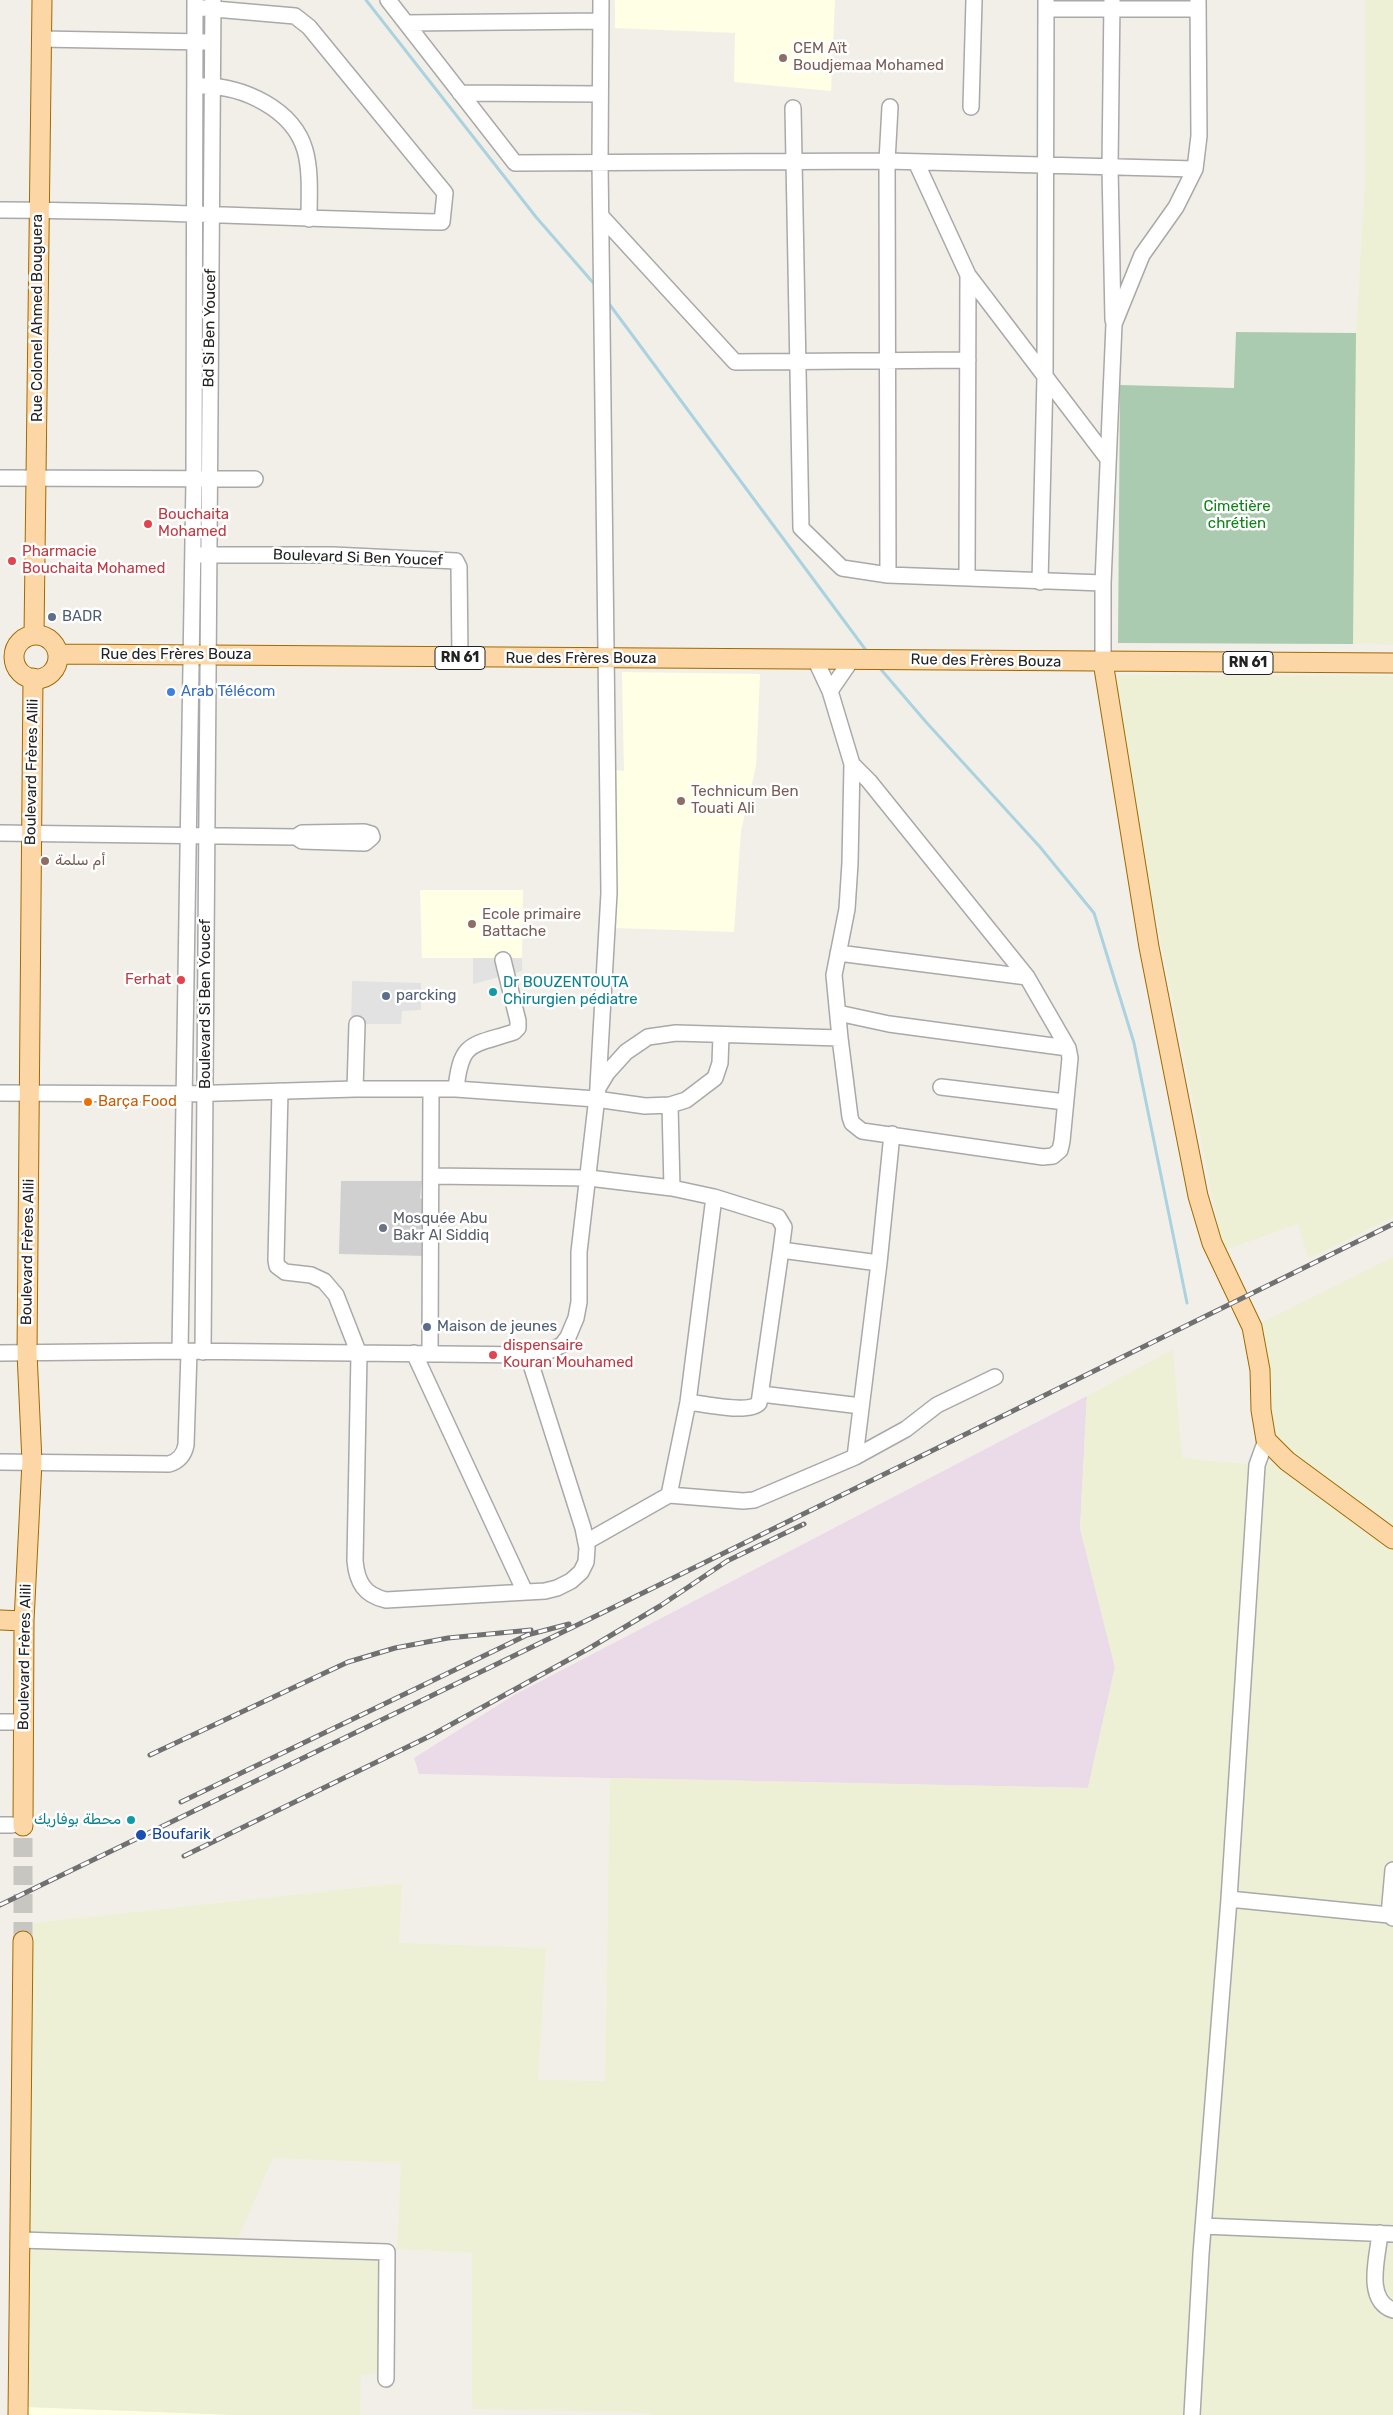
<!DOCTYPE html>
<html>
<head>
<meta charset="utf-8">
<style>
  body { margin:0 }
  canvas { display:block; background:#f2efe9 }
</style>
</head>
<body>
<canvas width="1393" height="2415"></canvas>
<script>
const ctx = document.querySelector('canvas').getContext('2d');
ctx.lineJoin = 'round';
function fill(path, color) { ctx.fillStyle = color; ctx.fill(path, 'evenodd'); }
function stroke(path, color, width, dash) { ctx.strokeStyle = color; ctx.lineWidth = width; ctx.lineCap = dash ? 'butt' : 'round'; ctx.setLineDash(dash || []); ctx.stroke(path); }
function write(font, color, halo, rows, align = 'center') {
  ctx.font = font + ' Rubik,"Noto Naskh Arabic",sans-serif'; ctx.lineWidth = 5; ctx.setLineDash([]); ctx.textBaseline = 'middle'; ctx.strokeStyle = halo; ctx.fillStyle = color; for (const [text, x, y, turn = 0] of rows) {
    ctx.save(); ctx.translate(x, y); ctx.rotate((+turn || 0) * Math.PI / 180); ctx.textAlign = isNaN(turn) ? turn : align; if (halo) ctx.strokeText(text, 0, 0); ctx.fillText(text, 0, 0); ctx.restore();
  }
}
fill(new Path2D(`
  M1087,1396L1080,1528L1115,1667L1088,1788L419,1774L414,1758L514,1695Z`), '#ebdbe8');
fill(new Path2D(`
  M615,0H835L831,91L734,82L735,33L615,28Z
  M622,672L760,674L756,766L741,831L734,932L615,928V770L624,771Z
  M420,890H523L522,958H422Z
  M27,2407L238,2415H27Z`), '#ffffe5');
fill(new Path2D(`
  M341,1181H422L420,1198L427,1203V1256L339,1254Z`), '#d0d0d0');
fill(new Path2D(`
  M1365,0H1393V645L1353,644L1356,333L1365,181Z
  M1107,675L1393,676V1217L1308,1259L1298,1224L1225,1250L1218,1225Z
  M1393,1257V2415H651L650,2413L472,2409V2253L397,2249L401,2163L273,2158L237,2241L380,2248V2374L361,2375L360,2415H238L27,2407L33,1923L402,1883L399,1943L546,1948L538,2080L605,2081L610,1778L1088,1788L1115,1667L1080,1528L1087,1396L1173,1349L1182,1458L1257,1465L1286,1461L1266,1440L1252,1327Z`), '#eef0d5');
fill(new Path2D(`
  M1236,332L1356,333L1353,644L1118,643L1120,385L1234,388Z`), '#aacbaf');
fill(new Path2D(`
  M473,958H522V971L473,984Z
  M352,981L421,983V1010L402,1011L401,1024H351Z`), '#e2e2e2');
stroke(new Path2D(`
  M366,0L536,217L596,286
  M607,301L868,653
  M878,666L926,722L1040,847L1094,913L1134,1043L1187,1303`), '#aad3df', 3);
stroke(new Path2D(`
  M23,1941V1826`), '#c8c6c1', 19, [19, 9]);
const minor = new Path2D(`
  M388,0L515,163L887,161L1195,169
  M1112,0L1110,167L1113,320
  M1046,9H1198
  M406,23L601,21
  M41,39L205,42
  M203,86C243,86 293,109 305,150C311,171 309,197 309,219
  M460,93L600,94
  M971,107L974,0
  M793,108L801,528L842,568L888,575L1103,583
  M916,162L968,275L1108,459
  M0,210C148,210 295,219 442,222L445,193L309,27L295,16L203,8
  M601,216L735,362L968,360
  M0,478L255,479
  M201,555H333L456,561L459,567L460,658
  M888,575L887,161L890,107
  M967,577L968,275
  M1040,582L1045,376L1046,0
  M1103,662V583L1114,324L1142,255L1176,207L1195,169L1199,136L1198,0
  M830,691L852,659
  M0,833L296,837L302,841L365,843L372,837L371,834L364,832L302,833L296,837
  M838,953L1027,977
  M838,1013L889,1024L1068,1048
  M840,1038L850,1117L852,1123L862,1131L1043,1157L1053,1156L1060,1150L1062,1141L1070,1058L1068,1048L1027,977L869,781L852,764
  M598,1086L609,893L600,162L601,0
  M941,1087L1065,1102
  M355,1089L357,1024
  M456,1089C461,1040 472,1046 514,1032L518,1028V1021L503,960
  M280,1091L276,1260L277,1266L285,1272L311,1275L324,1281L336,1295L359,1354L355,1561C357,1582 364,1595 386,1600L545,1591L557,1588L571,1581L581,1572L586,1562L587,1548L583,1528L528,1355
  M0,1093L184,1094L355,1089H456L596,1099L645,1106L670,1105L686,1100L715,1078L720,1063L721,1036
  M670,1105L672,1188
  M431,1176L589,1178L672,1188L714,1197L688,1402L669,1495L743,1501L754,1500L855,1457L879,1263L892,1134
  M781,1250L879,1263
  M180,1351L194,479L195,0
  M203,1352L213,0
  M0,1353L180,1351L528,1355L549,1351L562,1345L568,1337L576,1318L579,1302V1252L598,1088L607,1073L626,1052L648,1037L676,1033L840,1038L834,975L847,909L850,863L852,764L830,691L815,659
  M414,1353L525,1592
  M430,1353L431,1089
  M761,1394L861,1406
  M688,1402C703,1404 749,1414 759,1403L781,1250L784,1227L778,1217L714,1197
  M855,1457L906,1429L937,1405L995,1377
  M0,1462L169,1464C179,1461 184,1455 186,1445L189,1352
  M586,1542L669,1495
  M0,1722H24
  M0,1825H12
  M1229,1899L1389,1915L1393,1918
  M1389,1915L1393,1870
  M1203,2226L1393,2234
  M1380,2233C1378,2256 1364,2300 1393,2310
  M21,2240L387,2252L386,2379
  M1192,2415L1201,2254L1229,1899L1257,1465L1266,1440`);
const major = new Path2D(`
  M34,635L42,0
  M14 657a22 22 0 1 1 44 0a22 22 0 1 1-44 0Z
  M58,654L1393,663
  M1103,662L1149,947L1198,1196L1212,1243L1252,1327L1260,1370L1261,1410L1266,1440L1287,1461L1393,1539
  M0,1620L24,1621
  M23,1826L24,1621L32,1462L27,1353L33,678
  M18,2415L23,1941`);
stroke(minor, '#a9a9a9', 18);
stroke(major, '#a06b00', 21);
stroke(minor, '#fff', 15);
stroke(major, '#fcd6a4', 19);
const rail = new Path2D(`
  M150,1755L348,1662L395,1648L448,1638L531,1630
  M181,1802L527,1635L569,1624
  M184,1856L432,1735L588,1649L660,1606L727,1561L804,1524
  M0,1905L602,1613L1393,1224`);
stroke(rail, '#707070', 5);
stroke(rail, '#fff', 3, [9]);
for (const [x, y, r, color] of [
  [783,58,5,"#8d6e63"],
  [148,524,5,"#e0444e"],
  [12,561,5,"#e0444e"],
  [52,617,5,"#5c6f8a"],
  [171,692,5,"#3f7fe0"],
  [681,801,5,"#8d6e63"],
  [45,861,5,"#8d6e63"],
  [472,924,5,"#8d6e63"],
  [181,980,5,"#e0444e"],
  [493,992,5,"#0f9aa8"],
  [386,996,5,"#5c6f8a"],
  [88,1102,5,"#e8710a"],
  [383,1228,5,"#6b7280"],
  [427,1327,5,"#5c6f8a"],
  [493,1355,5,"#e0444e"],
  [131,1820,5,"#0f9aa8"],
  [141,1835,6,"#1a4fb4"]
]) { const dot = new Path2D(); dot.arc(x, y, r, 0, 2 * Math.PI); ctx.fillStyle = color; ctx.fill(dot); stroke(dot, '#fff', 2); }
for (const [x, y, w] of [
  [460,658,50],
  [1248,663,50]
]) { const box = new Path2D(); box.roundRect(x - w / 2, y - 11.5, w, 23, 4); ctx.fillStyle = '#fff'; ctx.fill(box); stroke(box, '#222', 1); }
write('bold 14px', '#222', null, [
  ["RN 61",460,658],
  ["RN 61",1248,663]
]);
write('15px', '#785e54', '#fff', [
  ["CEM Aït",793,49],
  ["Boudjemaa Mohamed",793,66],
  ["Technicum Ben",691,792],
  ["Touati Ali",691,809],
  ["أم سلمة",55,861],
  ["Ecole primaire",482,915],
  ["Battache",482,932]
], 'left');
write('15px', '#222', '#fff', [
  ["Rue Colonel Ahmed Bouguera",38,318,-90],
  ["Bd Si Ben Youcef",210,328,-89],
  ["Boulevard Si Ben Youcef",358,558,2],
  ["Rue des Frères Bouza",176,655],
  ["Rue des Frères Bouza",581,659],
  ["Rue des Frères Bouza",986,661,1],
  ["Boulevard Frères Alili",32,772,-89],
  ["Boulevard Si Ben Youcef",206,1004,-90],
  ["Boulevard Frères Alili",28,1252,-89],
  ["Boulevard Frères Alili",25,1657,-89]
]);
write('15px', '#0c8416', '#fff', [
  ["Cimetière",1237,507],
  ["chrétien",1237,524]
]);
write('15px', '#be3a42', '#fff', [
  ["Bouchaita",158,515],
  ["Mohamed",158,532],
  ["Pharmacie",22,552],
  ["Bouchaita Mohamed",22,569],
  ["Ferhat",171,980,"right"],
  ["dispensaire",503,1346],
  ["Kouran Mouhamed",503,1363]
], 'left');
write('15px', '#4e5e75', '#fff', [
  ["BADR",62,617],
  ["parcking",396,996],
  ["Maison de jeunes",437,1327]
], 'left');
write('15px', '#366cbe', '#fff', [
  ["Arab Télécom",181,692]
], 'left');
write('15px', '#0d838f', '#fff', [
  ["Dr BOUZENTOUTA",503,983],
  ["Chirurgien pédiatre",503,1000],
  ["محطة بوفاريك",121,1820,"right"]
], 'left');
write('15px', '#c56008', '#fff', [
  ["Barça Food",98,1102]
], 'left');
write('15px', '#5b616d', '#fff', [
  ["Mosquée Abu",393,1219],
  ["Bakr Al Siddiq",393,1236]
], 'left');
write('15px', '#164399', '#fff', [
  ["Boufarik",152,1835]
], 'left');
</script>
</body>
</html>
